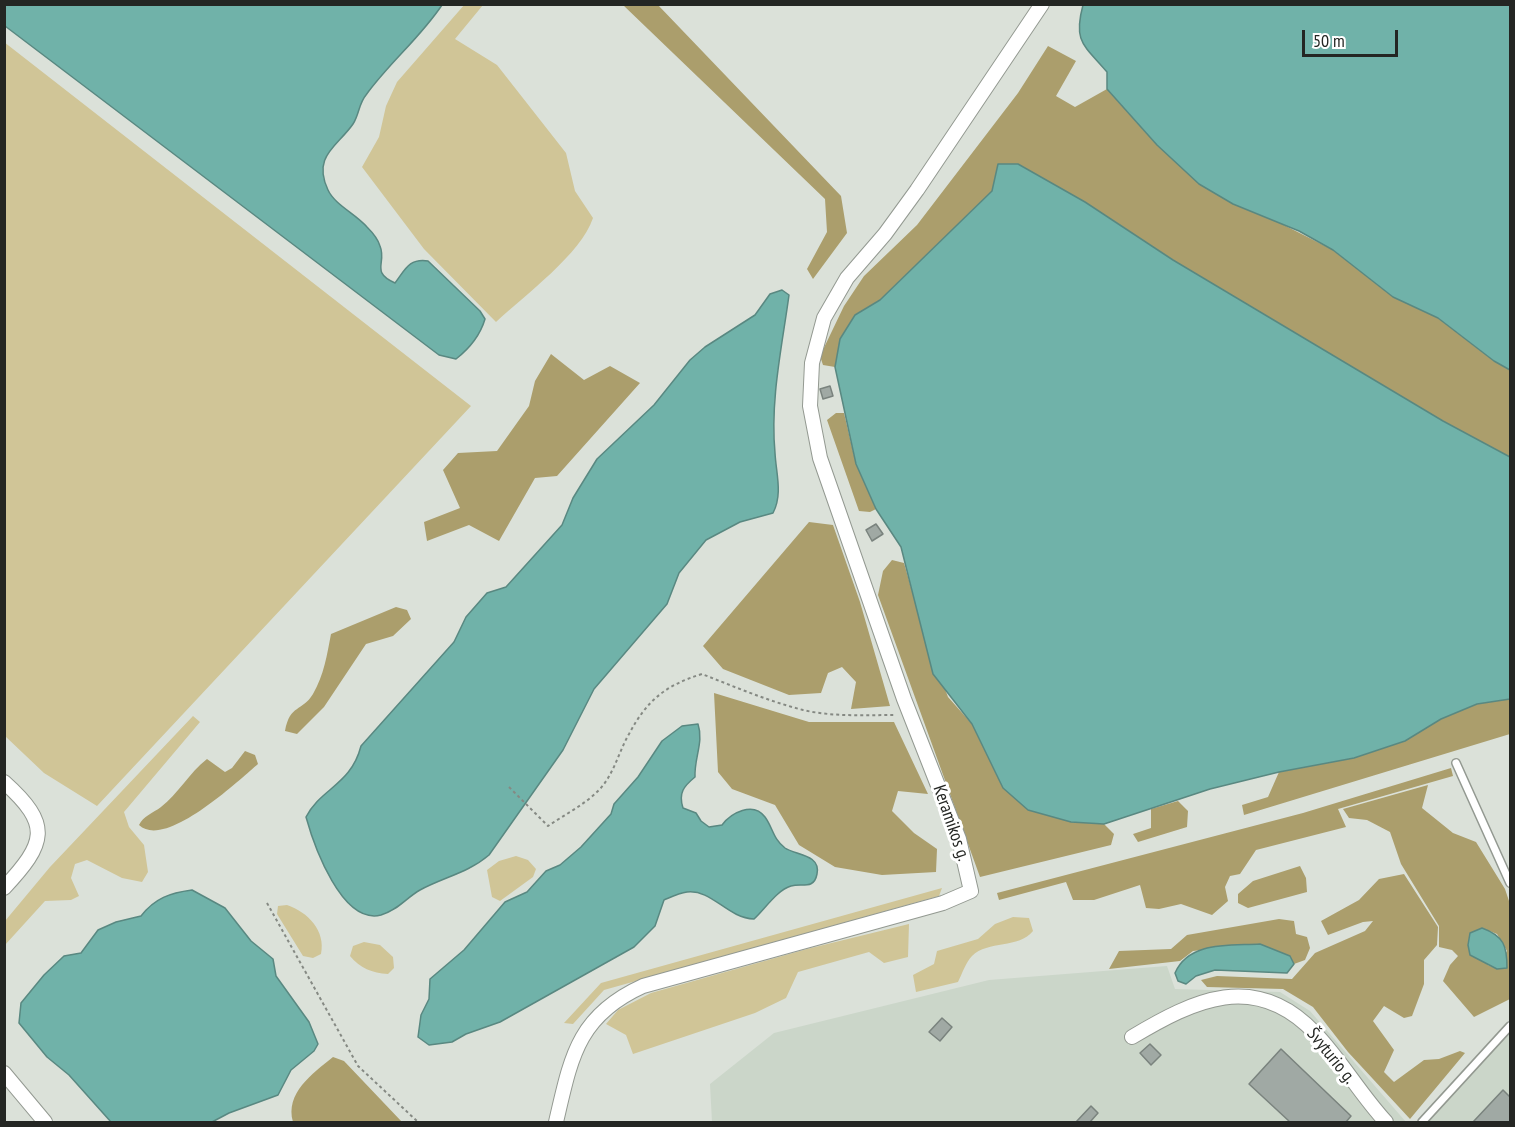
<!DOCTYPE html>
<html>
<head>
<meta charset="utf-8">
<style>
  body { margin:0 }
  #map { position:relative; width:1515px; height:1127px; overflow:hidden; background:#dbe1d9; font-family:"PT Sans Narrow",sans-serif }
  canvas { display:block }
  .frame { position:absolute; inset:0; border:6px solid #242623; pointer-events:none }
  .scale { position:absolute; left:1302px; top:30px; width:96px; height:27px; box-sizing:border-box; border:3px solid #242623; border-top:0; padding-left:8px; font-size:18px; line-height:21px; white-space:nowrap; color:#242623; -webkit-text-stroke:4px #fff; paint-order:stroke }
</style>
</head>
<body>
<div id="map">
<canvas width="1515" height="1127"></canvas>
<div class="frame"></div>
<div class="scale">50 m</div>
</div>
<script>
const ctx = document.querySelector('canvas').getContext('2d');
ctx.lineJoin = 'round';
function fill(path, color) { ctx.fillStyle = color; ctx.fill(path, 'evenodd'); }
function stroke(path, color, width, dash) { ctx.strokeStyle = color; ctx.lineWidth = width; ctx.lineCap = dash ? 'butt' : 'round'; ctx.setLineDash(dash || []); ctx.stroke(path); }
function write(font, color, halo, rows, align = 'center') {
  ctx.font = font + ' "PT Sans Narrow",sans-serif'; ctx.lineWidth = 6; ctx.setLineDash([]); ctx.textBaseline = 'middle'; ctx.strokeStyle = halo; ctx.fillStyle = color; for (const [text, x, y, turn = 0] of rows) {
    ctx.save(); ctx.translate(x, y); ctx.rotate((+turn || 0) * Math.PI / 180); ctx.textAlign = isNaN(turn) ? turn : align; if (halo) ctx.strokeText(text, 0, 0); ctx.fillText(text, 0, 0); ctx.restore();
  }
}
fill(new Path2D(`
  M1167,966L1175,989L1280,992L1310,1011L1406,1122H712L710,1084L774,1033L989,980Z
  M1510,1031V1122H1427Z`), '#cbd6c9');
fill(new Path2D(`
  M465,4L483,5L455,39L497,65L566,153L575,191L593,218C581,254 525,295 496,322L424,249L362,167L379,137L386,106L397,82Z
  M4,42L471,406L97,806L44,773L5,736Z
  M193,716L200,722L124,812L129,827L144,845L148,872L142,882L122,878L87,860L75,864L71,878L79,896L71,900L45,901L5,945V921L50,867Z
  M516,856L528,860L536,869L533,877L500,901L492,897L487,870L499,861Z
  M942,888L939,896L604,990L573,1024L564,1023L601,983Z
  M287,905C308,912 326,931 321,954L313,958L303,956L277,914L278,906Z
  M1013,917L1029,918L1033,931C1019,949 988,940 972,956C966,962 962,974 958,982L916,992L913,975L934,964L937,951L978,939L995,924Z
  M909,924L908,957L884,963L869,952L798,972L786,998L755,1013L633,1054L626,1035L606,1024L618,1010L651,993L807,949Z
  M364,942L380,945L393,957L394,968L388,974C372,973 360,968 350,956L353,946Z`), '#d0c597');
fill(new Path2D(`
  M623,5H658L841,196L847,233L813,279L807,269L827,232L825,199Z
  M1048,46L1076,61L1056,96L1075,107L1107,89L1157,145L1274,220L1333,250L1393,297L1438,318L1494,361L1510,370V457L1443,421L1173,260L1085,202L1018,164H998L992,191L880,300L855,315L840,339L835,367L823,365L820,356L844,306L864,276L917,225L1018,93Z
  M551,354L584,380L610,366L640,383L557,476L535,478L499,541L469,525L427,541L424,522L460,508L443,470L458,453L497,451L529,406L535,381Z
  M836,413H844L856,464L876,509L870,512L859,511L827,420Z
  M809,522L833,525L860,602L890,706L851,709L856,682L842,667L828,673L821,693L789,695L723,669L703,646Z
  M892,560L904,563L924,633L948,697L972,724L1003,788L1071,822L1104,824L1114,834L1111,845L980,877L878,595L883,571Z
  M396,607L407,610L411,619L393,636L366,644L324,707L297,734L285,731C290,704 302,712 313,694C324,675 327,655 331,634Z
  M714,693L809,722H894L928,794L898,791L892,811L914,833L937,849L936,872L882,875L835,867L799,845L775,805L732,789L718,772Z
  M1510,699V734L1244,815L1242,805L1268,797L1279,772L1354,758L1405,741L1441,719L1477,704Z
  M245,751L255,755L258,764C238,781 165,850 139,825C143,816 153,813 161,807C178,794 189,773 207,759L225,772L232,768Z
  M1451,768L1453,776L1338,809L1346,827L1256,850L1240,874L1230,876L1225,887L1228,901L1212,915L1181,904L1159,909L1146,908L1140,885L1094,900H1073L1066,882L999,900L997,893L1303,813Z
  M1428,785L1422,808L1453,833L1476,842L1505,889L1510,904V999L1474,1017L1443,981L1450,965L1458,956L1452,950L1439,947V926L1401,864L1390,832L1367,820L1349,818L1343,809ZM1482,928L1497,934L1507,951L1497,969L1488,965L1470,934Z
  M1178,801L1188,811L1187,827L1138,842L1133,834L1151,828V809Z
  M1300,866L1306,878L1307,892L1248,908L1238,903V894L1253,881Z
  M1404,874L1438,927L1437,945L1424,960V984L1412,1016L1404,1018L1384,1006L1373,1021L1394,1050L1384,1072L1394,1082L1424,1060L1439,1059L1460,1051L1465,1053L1410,1119L1348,1052L1313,1007L1283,989L1207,987L1201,980L1217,976L1292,979L1315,953L1365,931L1373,921L1363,922L1328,935L1321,921L1359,900L1379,879Z
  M1279,919L1294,921L1296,934L1307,937L1310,948L1305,960L1294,964L1290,956L1260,944L1235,946L1193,951L1180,961L1109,969L1119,951L1171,949L1187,935Z
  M333,1057L344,1061L402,1122H293C285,1093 312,1074 333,1057Z`), '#ab9e6c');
const water = new Path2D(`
  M4,5H442C420,38 389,63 366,95C359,103 359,115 353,124C337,147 312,156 328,190C335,205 356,214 367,227C372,232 378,239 380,246C387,263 370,272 395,283C405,270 409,258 428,261L480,311L485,319C480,336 470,348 456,359L439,355L5,26Z
  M1083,5H1510V370L1494,361L1438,318L1393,297L1333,250L1299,231L1233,204L1199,184L1157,145L1107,89V72C1084,45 1073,42 1083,5Z
  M998,164H1018L1085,202L1173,260L1443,421L1510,457V699L1477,704L1441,719L1405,741L1354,758L1279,772L1210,789L1104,824L1071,822L1028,810L1003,788L972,724L933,674L901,547L876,509L856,464L835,367L840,339L855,315L880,300L992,191Z
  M782,290L789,295C782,347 770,400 775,453C776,473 783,494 773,513L740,522L706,540L679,573L667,604L594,689L563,750L489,855C468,873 444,877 420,890C406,898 398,910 381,915C342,925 314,846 306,817C321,788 351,785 361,746L454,642L466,617L487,593L506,587L562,525L573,498L597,459L654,405L690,360L705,347L755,315L770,294Z
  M698,724C704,742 694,758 695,777C684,786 678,793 683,808L696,813L701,821L709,827L722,825C731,813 753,801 765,817C773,828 773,839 785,848C795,855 821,854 817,874C814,890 802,883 791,886C777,890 765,909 754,919C727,918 712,889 687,892C679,893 671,897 664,900L655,926L634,947L500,1022L466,1034L452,1042L429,1045L418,1037L421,1015L429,999L430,979L464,950L505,902L527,892L546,871L560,865L581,847L611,814L614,804L638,777L662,741L682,726Z
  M192,890L225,908L251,941L273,959L276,976L309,1022L318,1044L314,1051L291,1070L278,1095L229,1113L212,1122H111L69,1075L47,1057L19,1023L21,1003L44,975L64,956L81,953L98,930L116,922L141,916C155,898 170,893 192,890Z
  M1482,928C1504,936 1507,946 1507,968L1497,969L1470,955L1468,945L1470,933Z
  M1260,944L1290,956L1294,964L1287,973L1215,970L1196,976L1186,984L1178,981L1175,973C1189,941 1229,946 1260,944Z`);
fill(water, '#70b2a9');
stroke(water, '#598881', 1.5);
const building = new Path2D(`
  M830,386L833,396L823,399L820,389Z
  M876,524L883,534L872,541L866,530Z
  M942,1018L952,1027L940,1041L929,1032Z
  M1150,1044L1161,1055L1151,1065L1140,1053Z
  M1281,1049L1351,1116L1346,1122H1290L1249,1084Z
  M1503,1090L1510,1097V1122H1473Z
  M1091,1106L1098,1113L1090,1122H1076Z`);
fill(building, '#a0a9a4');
stroke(building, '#7a837e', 1.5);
const service = new Path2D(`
  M1456,763L1510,883
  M1422,1122L1510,1026`);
const minor = new Path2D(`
  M4,782C52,825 46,843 4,888
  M1132,1037C1194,1000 1255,970 1315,1033C1341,1060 1360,1094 1386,1122
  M4,1073L45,1122
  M556,1122C571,1058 577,1016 643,986L943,903L971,891L959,839L904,699L820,458L810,406L812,363L824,318L847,278L885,234L917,190L1042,4`);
stroke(service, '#939991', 10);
stroke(minor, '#939991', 16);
stroke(new Path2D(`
  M509,787L548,826C564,815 584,805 598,791C614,775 618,753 629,734C647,700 666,685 702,674C735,687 768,701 803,710C833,717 865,715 896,715
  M267,903L358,1066L418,1122`), '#858983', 2, [3, 3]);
stroke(service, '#fff', 7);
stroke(minor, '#fff', 14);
write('18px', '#242623', '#fff', [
  ["Keramikos g.",951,823,71],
  ["Švyturio g.",1331,1056,51]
]);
</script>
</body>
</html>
